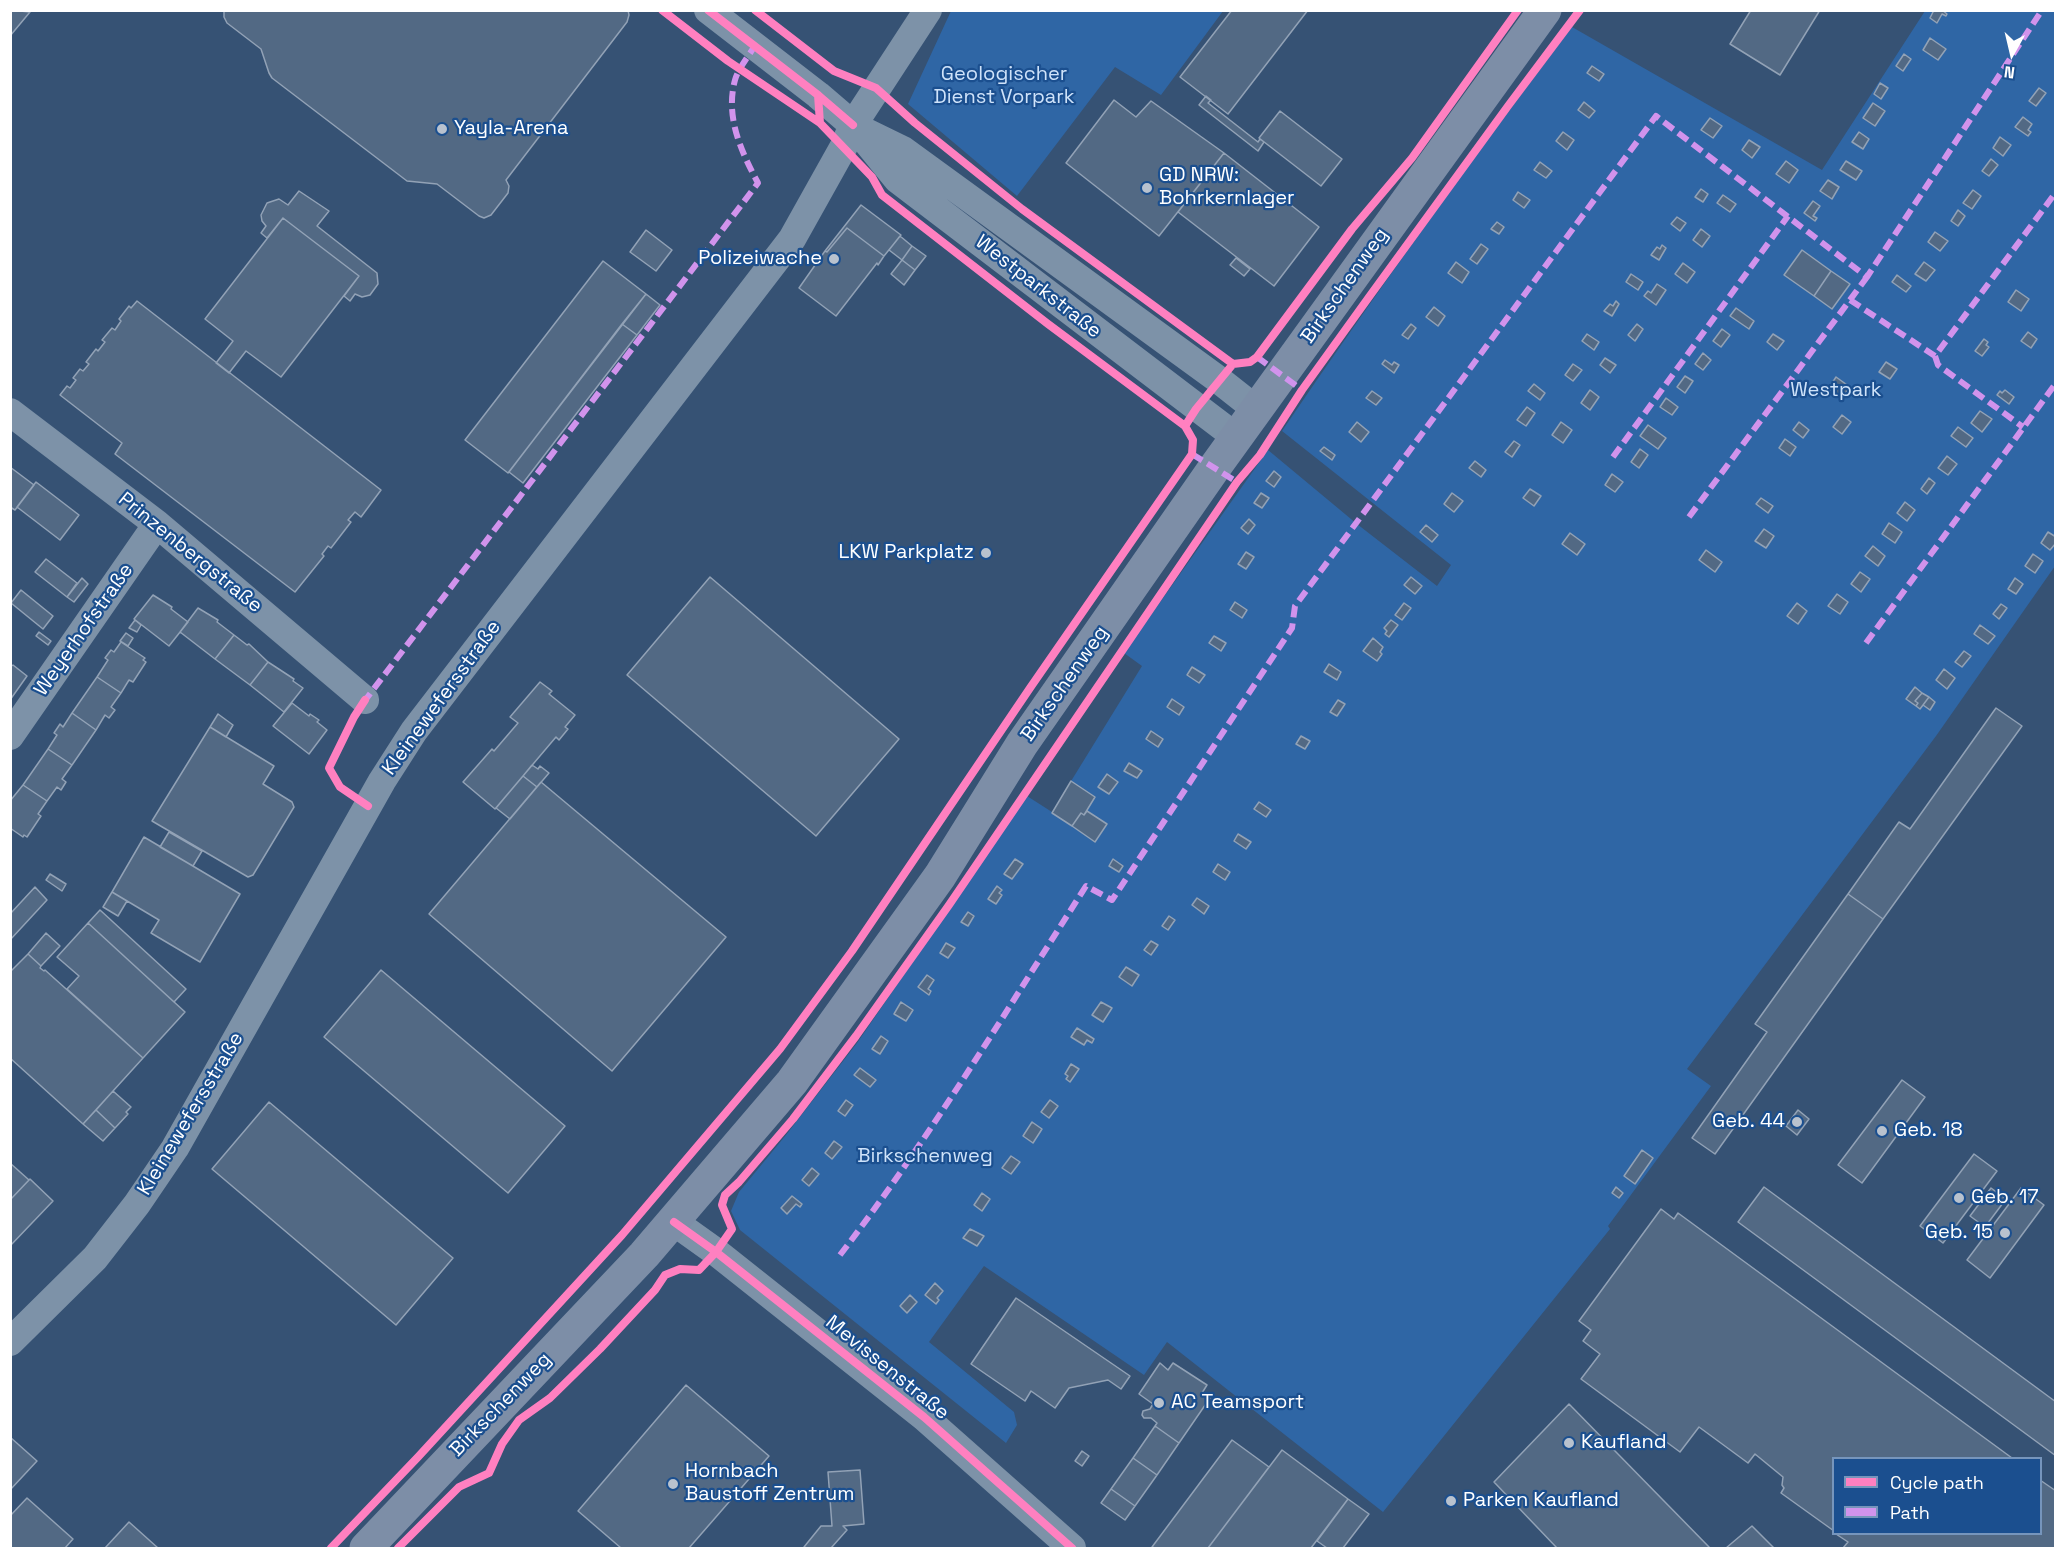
<!DOCTYPE html>
<html>
<head>
<meta charset="utf-8">
<style>
  body { margin:0 }
  #map { position:relative; width:2066px; height:1559px; overflow:hidden; background:#365274; font-family:"Space Grotesk",sans-serif }
  canvas { display:block }
  .frame { position:absolute; inset:0; border:12px solid #fff; pointer-events:none }
  .legend { position:absolute; left:1832px; top:1457px; width:210px; height:78px; box-sizing:border-box; background:#1b4f8f; border:2px solid #7695bc; margin:0; padding:8px 10px; list-style:none; font-size:18px; color:#fff }
  .legend li { display:flex; align-items:center; gap:12px; height:30px }
  .legend b { width:30px; border:2px solid #7695bc }
  .north { position:absolute; left:1982px; top:24px; width:60px; height:60px; -webkit-text-stroke:4px #1b4f8f; paint-order:stroke; rotate:188deg; font-size:16px; font-weight:700; line-height:24px; text-align:center; color:#fff }
  .north::after { content:''; display:block; margin:auto; width:21px; height:27px; background:#fff; clip-path:polygon(50% 0,100% 100%,50% 72%,0 100%) }
</style>
</head>
<body>
<div id="map">
<canvas width="2066" height="1559"></canvas>
<div class="frame"></div>
<ul class="legend">
<li><b style="height:8px;background:#ff80c0"></b>Cycle path</li>
<li><b style="height:8px;background:#d193ec"></b>Path</li>
</ul>
<div class="north">N</div>
</div>
<script>
const ctx = document.querySelector('canvas').getContext('2d');
ctx.lineJoin = 'round';
function fill(path, color) { ctx.fillStyle = color; ctx.fill(path, 'evenodd'); }
function stroke(path, color, width, dash) { ctx.strokeStyle = color; ctx.lineWidth = width; ctx.lineCap = dash ? 'butt' : 'round'; ctx.setLineDash(dash || []); ctx.stroke(path); }
function write(font, color, halo, rows, align = 'center') {
  ctx.font = font + ' "Space Grotesk",sans-serif'; ctx.lineWidth = 4.5; ctx.setLineDash([]); ctx.textBaseline = 'middle'; ctx.strokeStyle = halo; ctx.fillStyle = color; for (const [text, x, y, turn = 0] of rows) {
    ctx.save(); ctx.translate(x, y); ctx.rotate((+turn || 0) * Math.PI / 180); ctx.textAlign = isNaN(turn) ? turn : align; if (halo) ctx.strokeText(text, 0, 0); ctx.fillText(text, 0, 0); ctx.restore();
  }
}
fill(new Path2D(`
  M951,11V10L1223,11L1161,95L1115,67L1017,196L908,104Z
  M1925,11H2055V566L1936,736L1687,1069L1711,1086L1608,1226L1610,1229L1383,1512L1167,1342L1144,1375L984,1266L929,1342L1014,1412L1017,1425L1006,1443L740,1230L731,1211L739,1192L786,1135L857,1043L1027,796L1052,812L1142,666L1124,653L1268,450L1357,524L1437,586L1451,565L1282,431C1375,294 1472,159 1572,27L1822,170Z`), '#2f66a5');
const building = new Path2D(`
  M10,10L30,12L10,36Z
  M224,10H628L629,15L627,22L506,180L509,186L508,193L491,215L484,218L479,216L437,184L407,181L272,78L269,73L261,49L227,23L224,17Z
  M1232,10H1308L1228,114L1180,77Z
  M1751,10H1820L1780,75L1730,44Z
  M1934,10H1942L1947,14L1946,16L1942,14L1937,23L1930,18Z
  M1930,38L1946,49L1938,60L1923,50Z
  M1904,54L1911,59L1903,71L1896,66Z
  M1592,66L1604,74L1599,81L1587,73Z
  M1880,83L1888,88L1881,99L1874,94Z
  M2039,88L2046,93L2036,106L2029,101Z
  M1206,96L1211,100L1208,103L1258,142L1260,139L1264,142L1258,151L1199,105Z
  M1114,100L1136,117L1151,101L1224,153L1159,236L1066,163Z
  M1584,102L1595,111L1589,118L1578,110Z
  M1873,103L1885,111L1875,126L1863,118Z
  M1280,111L1342,159L1321,186L1259,138Z
  M2023,117L2032,124L2028,130L2031,132L2028,136L2015,127Z
  M1710,118L1722,126L1713,138L1701,130Z
  M1563,132L1574,140L1567,150L1556,141Z
  M1859,132L1869,139L1863,149L1852,142Z
  M2000,137L2011,145L2003,156L1993,148Z
  M1749,140L1760,147L1752,158L1742,150Z
  M1224,153L1319,227L1274,286L1178,212Z
  M1991,159L1998,165L1989,176L1982,171Z
  M1786,161L1798,170L1789,183L1776,174Z
  M1846,161L1862,171L1856,180L1840,170Z
  M1540,162L1552,171L1546,178L1534,170Z
  M1828,180L1839,187L1832,199L1820,191Z
  M1701,189L1708,194L1703,202L1695,197Z
  M1973,190L1981,196L1972,209L1963,203Z
  M299,191L329,211L317,226L377,273L378,284L370,295L362,297L355,294L350,301L344,296L359,276L283,218L267,238L261,233L266,226L262,221L261,215L267,203L279,199L288,205Z
  M1518,192L1530,200L1524,208L1513,200Z
  M1723,195L1736,204L1730,212L1717,203Z
  M1813,201L1820,206L1813,216L1817,218L1815,221L1804,213Z
  M861,205L901,235L884,256L847,228L827,252L825,251Z
  M1958,210L1965,216L1958,226L1951,221Z
  M1677,217L1686,223L1680,231L1671,224Z
  M283,218L359,276L281,377L246,351L229,373L216,363L233,341L205,319Z
  M1497,222L1504,227L1499,234L1491,229Z
  M847,228L884,256L878,265L877,263L836,316L799,288L825,251L827,252Z
  M1701,229L1710,236L1702,247L1693,240Z
  M646,230L672,250L656,271L630,252Z
  M1935,232L1948,241L1940,251L1928,242Z
  M900,236L912,246L902,260L889,250Z
  M1481,244L1488,249L1477,264L1470,259Z
  M1662,245L1666,248L1659,260L1651,255L1657,247L1660,249Z
  M912,246L926,256L915,270L902,260Z
  M1802,250L1831,271L1814,296L1784,275Z
  M1236,258L1250,269L1244,276L1230,265Z
  M902,260L915,270L904,285L891,274Z
  M603,261L646,294L508,473L465,440Z
  M1456,262L1469,272L1462,283L1448,273Z
  M1924,262L1935,270L1926,281L1915,274Z
  M1683,263L1695,272L1687,283L1675,274Z
  M1831,271L1850,284L1832,309L1814,296Z
  M1631,274L1643,282L1638,290L1626,282Z
  M1897,275L1911,286L1906,292L1892,282Z
  M1657,284L1666,290L1656,305L1644,296L1648,291L1651,293Z
  M2016,290L2029,299L2021,311L2008,302Z
  M646,294L660,305L637,335L622,324Z
  M137,301L381,490L361,517L355,512L348,520L351,522L331,548L328,546L322,554L324,556L295,592L115,454L122,443L60,395L67,386L70,388L76,380L73,378L80,369L83,371L89,364L86,362L96,349L98,351L105,342L102,340L112,328L115,330L121,321L119,319L129,306L131,308Z
  M1616,301L1619,304L1612,316L1604,311L1610,304L1613,306Z
  M1434,307L1445,316L1438,326L1426,317Z
  M1736,308L1754,321L1749,329L1730,316Z
  M622,324L637,335L523,483L509,472Z
  M1411,324L1416,328L1408,339L1402,335Z
  M1637,324L1643,329L1635,341L1628,335Z
  M1722,329L1730,335L1721,347L1713,341Z
  M2028,332L2037,339L2031,348L2021,341Z
  M1587,334L1599,342L1594,350L1582,341Z
  M1773,334L1784,341L1777,350L1767,342Z
  M1984,339L1988,342L1986,345L1989,347L1982,356L1975,351Z
  M1703,353L1711,360L1703,370L1695,364Z
  M1605,358L1616,365L1610,373L1600,365Z
  M1385,360L1392,365L1394,362L1399,365L1394,373L1382,364Z
  M1886,362L1897,369L1890,379L1879,372Z
  M1573,364L1582,370L1573,381L1565,375Z
  M1685,376L1693,381L1685,393L1677,387Z
  M1836,377L1850,387L1842,398L1829,388Z
  M1534,384L1545,393L1540,400L1528,391Z
  M1590,390L1599,397L1590,410L1581,403Z
  M2005,390L2014,397L2009,404L1997,395L2000,391L2002,393Z
  M1372,391L1382,398L1376,405L1366,398Z
  M1666,398L1678,407L1672,415L1660,407Z
  M1527,407L1535,413L1526,426L1517,420Z
  M1980,411L1992,419L1982,432L1971,423Z
  M1842,415L1851,422L1842,434L1833,427Z
  M1357,422L1369,432L1361,442L1349,432Z
  M1561,422L1572,430L1563,443L1552,435Z
  M1799,422L1809,430L1803,438L1793,430Z
  M1648,425L1666,438L1658,449L1640,436Z
  M1958,427L1973,438L1966,447L1951,436Z
  M1785,439L1796,447L1790,456L1779,448Z
  M1514,441L1520,445L1512,457L1505,452Z
  M1324,447L1335,455L1332,460L1320,451Z
  M1640,449L1648,455L1639,468L1631,462Z
  M1947,456L1957,464L1948,475L1938,468Z
  M1475,461L1486,470L1481,477L1469,468Z
  M10,467L34,485L15,510L10,507Z
  M1274,471L1281,477L1274,487L1266,481Z
  M1612,474L1623,482L1615,492L1605,485Z
  M1929,478L1935,483L1927,494L1921,489Z
  M36,482L79,515L60,540L17,507Z
  M1530,489L1541,496L1534,506L1523,498Z
  M1261,493L1269,498L1262,508L1254,503Z
  M1452,493L1463,501L1454,512L1444,504Z
  M1761,498L1773,506L1768,513L1756,504Z
  M1905,502L1915,510L1907,521L1897,513Z
  M1249,519L1255,525L1248,534L1241,528Z
  M1889,523L1902,532L1895,543L1882,534Z
  M1426,525L1438,535L1432,542L1420,532Z
  M1764,529L1774,536L1766,548L1755,541Z
  M2048,532L2056,537V543L2050,550L2041,543Z
  M1570,533L1585,544L1577,555L1562,544Z
  M1873,546L1885,556L1878,566L1865,556Z
  M1706,550L1722,562L1715,572L1699,560Z
  M1246,552L1254,557L1246,569L1238,564Z
  M2033,554L2043,561L2035,573L2025,566Z
  M46,559L77,583L67,597L35,572Z
  M1860,572L1870,579L1861,592L1851,584Z
  M710,577L899,739L816,836L627,675Z
  M1411,577L1422,586L1415,594L1404,585Z
  M82,578L88,584L74,602L67,597Z
  M2015,578L2023,584L2016,594L2008,589Z
  M21,590L53,616L43,629L11,603Z
  M1837,594L1848,602L1840,614L1828,606Z
  M153,595L172,607L171,609L188,622L169,646L134,619Z
  M1235,602L1247,610L1242,618L1230,610Z
  M1404,603L1411,608L1402,620L1395,615Z
  M1797,603L1807,611L1798,624L1787,616Z
  M2001,604L2007,608L1999,619L1993,614Z
  M198,608L218,620L217,622L234,635L215,659L180,632Z
  M135,620L141,625L137,632L129,628Z
  M1391,620L1398,625L1389,637L1385,634L1387,631L1384,628Z
  M1980,625L1995,636L1988,644L1974,634Z
  M39,632L51,641L48,645L36,636Z
  M126,633L133,638L128,646L120,641Z
  M234,635L247,645L249,644L268,662L250,685L215,659Z
  M1214,636L1226,643L1221,651L1209,643Z
  M1373,638L1383,647L1380,652L1382,654L1377,661L1363,651Z
  M121,642L145,658L143,660L146,662L133,682L129,680L121,693L97,677L108,660L105,658L111,650L114,652Z
  M1964,651L1971,656L1962,667L1955,662Z
  M268,662L294,679L293,681L303,688L284,712L250,685Z
  M1329,664L1341,672L1337,680L1324,672Z
  M13,665L27,676L10,700V667Z
  M1192,667L1205,675L1199,683L1187,675Z
  M1944,669L1955,678L1947,689L1936,680Z
  M97,677L121,693L111,707L115,710L109,718L105,715L96,730L72,713Z
  M540,682L552,691L549,694L575,715L565,727L568,729L559,740L556,737L495,809L463,782L492,749L494,751L518,723L510,717Z
  M1915,687L1922,693L1915,701L1918,703L1916,706L1906,699Z
  M1922,693L1929,697L1920,709L1916,706L1918,703L1915,701Z
  M1929,697L1935,702L1930,710L1923,705Z
  M1172,699L1184,707L1179,715L1167,707Z
  M1338,700L1345,704L1337,716L1330,712Z
  M292,703L309,716L310,714L319,720L317,722L327,730L309,754L273,726Z
  M1996,708L2022,726L1883,919L1848,894L1899,822L1910,829Z
  M72,713L96,730L72,765L48,749L57,735L54,733L60,724L63,727Z
  M218,714L233,725L226,737L210,727Z
  M210,727L274,766L263,784L292,802L294,807L253,875L248,877L152,821Z
  M1151,731L1163,739L1158,747L1146,739Z
  M1301,736L1310,741L1305,749L1296,744Z
  M48,749L72,765L62,779L66,782L61,790L57,787L47,801L23,785Z
  M1129,763L1142,771L1137,778L1124,771Z
  M532,765L538,769L540,766L549,773L537,787L523,776Z
  M1107,774L1118,782L1109,794L1098,787Z
  M523,776L537,787L510,819L496,808Z
  M1071,781L1095,797L1084,815L1081,813L1072,826L1052,813Z
  M541,782L726,937L612,1071L429,914Z
  M23,785L47,801L38,814L41,816L27,837L24,835L23,837L10,828V801Z
  M1259,802L1271,810L1266,817L1254,809Z
  M1087,811L1107,824L1095,842L1072,826L1081,813L1084,815Z
  M169,832L202,851L193,866L160,847Z
  M1238,834L1251,842L1246,849L1234,841Z
  M144,837L240,894L200,962L151,933L159,920L112,892Z
  M1015,859L1023,864L1012,879L1004,874Z
  M1113,859L1123,866L1119,872L1109,866Z
  M1218,864L1230,872L1225,880L1213,872Z
  M50,874L66,884L62,891L46,880Z
  M997,886L1002,890L999,893L1002,895L996,904L988,899Z
  M35,887L47,900L10,940V914Z
  M112,892L127,901L118,916L103,907Z
  M1848,894L1883,919L1715,1154L1692,1138L1767,1032L1755,1024Z
  M1197,898L1209,906L1204,914L1192,905Z
  M100,910L186,989L174,1002L88,923Z
  M968,912L974,916L968,926L961,922Z
  M1169,916L1175,920L1168,930L1162,926Z
  M88,923L185,1012L143,1058L67,989L79,976L57,957Z
  M46,933L60,946L41,966L28,954Z
  M1151,941L1158,945L1151,955L1144,950Z
  M946,943L955,948L948,958L940,953Z
  M28,954L41,966L40,968L44,971L45,970L143,1058L83,1124L10,1058V972Z
  M1126,967L1139,975L1132,986L1119,977Z
  M381,970L565,1126L508,1193L324,1037Z
  M927,975L934,980L928,989L931,991L929,995L918,987Z
  M901,1002L913,1010L906,1021L894,1014Z
  M1101,1002L1112,1008L1103,1022L1092,1015Z
  M1077,1028L1094,1039L1092,1043L1087,1040L1084,1045L1071,1037Z
  M881,1036L888,1041L880,1054L872,1049Z
  M1071,1064L1079,1069L1070,1082L1066,1079L1068,1076L1065,1074Z
  M860,1068L876,1080L870,1087L854,1075Z
  M1902,1080L1925,1097L1862,1183L1838,1165Z
  M113,1091L131,1107L126,1112L128,1114L115,1128L96,1110Z
  M846,1100L853,1105L845,1116L838,1111Z
  M1050,1100L1058,1106L1049,1118L1041,1112Z
  M269,1102L453,1258L396,1325L212,1169Z
  M96,1110L115,1128L103,1141L83,1124Z
  M1798,1110L1809,1119L1797,1135L1786,1126Z
  M1032,1122L1042,1129L1033,1143L1023,1136Z
  M834,1141L842,1147L832,1159L825,1153Z
  M1642,1150L1653,1158L1635,1184L1624,1176Z
  M1974,1154L1997,1171L1943,1243L1920,1226Z
  M1011,1156L1020,1162L1011,1174L1002,1168Z
  M10,1163L29,1180L10,1200Z
  M812,1168L819,1174L809,1186L802,1180Z
  M30,1179L53,1201L10,1246V1200Z
  M1616,1187L1623,1193L1619,1198L1612,1193Z
  M1764,1187L2056,1402V1456L1738,1222Z
  M1991,1188L2006,1199L1985,1227L1970,1216Z
  M2021,1188L2044,1205L1990,1278L1967,1260Z
  M982,1193L990,1199L982,1211L974,1205Z
  M792,1196L802,1204L800,1207L796,1204L787,1214L781,1208Z
  M1661,1209L1674,1219L1678,1213L2012,1458H1834V1531L1781,1493L1784,1488L1782,1485L1783,1477L1755,1454L1748,1463L1699,1427L1680,1452L1581,1379L1600,1354L1583,1341L1591,1330L1579,1321Z
  M970,1229L984,1236L977,1246L963,1238Z
  M935,1283L943,1291L937,1298L939,1300L936,1304L925,1295Z
  M910,1295L917,1302L907,1313L900,1306Z
  M1016,1298L1130,1376L1121,1389L1108,1380L1069,1388L1055,1408L1031,1391L1025,1401L971,1364Z
  M1160,1363L1168,1370L1173,1363L1207,1385L1202,1393L1210,1398L1179,1443L1155,1426L1157,1423L1151,1418H1144L1142,1415L1143,1411L1150,1409L1153,1404L1139,1394Z
  M686,1385L769,1456L689,1548H621L578,1511Z
  M1569,1404L1710,1548H1557L1494,1482Z
  M1155,1426L1179,1443L1157,1475L1133,1458Z
  M10,1437L37,1461L10,1490Z
  M1232,1440L1269,1467L1208,1548H1154L1152,1547Z
  M1282,1450L1348,1499L1311,1548H1208Z
  M1082,1451L1089,1456L1082,1466L1075,1461Z
  M1133,1458L1157,1475L1135,1506L1111,1489Z
  M860,1470L864,1524L843,1526L847,1530L831,1548H806L804,1547L821,1526H832L828,1472Z
  M2040,1480L2056,1491V1548H1843L1848,1542L1836,1534H2040Z
  M1111,1489L1135,1506L1125,1520L1101,1503Z
  M27,1498L73,1539L65,1548H10V1516Z
  M1348,1499L1369,1514L1343,1548H1327L1317,1541Z
  M129,1522L158,1548H105Z
  M1752,1526L1774,1548H1726Z`);
fill(building, '#526984');
stroke(building, '#92a2b6', 1.5);
stroke(new Path2D(`
  M708,10L818,95L853,125L897,179L1236,437
  M862,130L903,150L1219,380L1257,410
  M10,412L157,524L365,700
  M10,736L157,524
  M674,1222L716,1252L924,1417L1072,1548
  M10,1342L95,1258L137,1204L175,1148L382,781L414,731L792,239L844,146L853,125L928,10`), '#7d92a8', 28);
stroke(new Path2D(`
  M366,1548L644,1255L792,1082L940,876L1022,744L1215,467L1545,10`), '#7d8ea7', 33);
stroke(new Path2D(`
  M1850,300L1935,356L2056,192
  M1935,356L1938,365L2023,427
  M1257,357L1302,390
  M1192,454L1237,482
  M1613,457L1788,216
  M1689,517L1867,277
  M1866,643L2056,383
  M363,703L758,183C741,151 725,117 735,80C738,69 748,57 754,47
  M840,1255C930,1138 1006,1011 1086,886L1112,900L1292,628L1295,606L1656,116L1867,277L2042,10`), '#d193ec', 6, [12, 6]);
stroke(new Path2D(`
  M662,10L728,61L820,123
  M708,10L818,95L853,125
  M755,10L834,71L876,88L915,123L1022,209L1233,364
  M1185,426L1196,409L1233,364L1250,362L1257,357L1352,229L1412,158L1518,10
  M365,700L354,717L329,768L340,787L368,806
  M674,1222L716,1252L924,1417L1072,1548
  M331,1548L418,1457L622,1235L780,1049L852,951L1030,688L1192,454L1193,440L1185,426L1048,324L882,195L872,177L820,123L818,95
  M398,1548L459,1487L489,1473L502,1444L519,1420L550,1398L600,1349L655,1290L665,1275L680,1269L699,1270L716,1252L732,1229L722,1205L725,1195L739,1182L793,1119L856,1036L949,905L1237,482L1260,455L1302,390L1369,297L1508,106L1580,10`), '#ff80c0', 8);
for (const [x, y, r, color] of [
  [442,129,6,"#b9c2ce"],
  [1147,188,6,"#b9c2ce"],
  [834,259,6,"#b9c2ce"],
  [986,553,6,"#b9c2ce"],
  [1797,1122,6,"#b9c2ce"],
  [1882,1131,6,"#b9c2ce"],
  [1959,1198,6,"#b9c2ce"],
  [2005,1233,6,"#b9c2ce"],
  [1159,1403,6,"#b9c2ce"],
  [1569,1443,6,"#b9c2ce"],
  [673,1484,6,"#b9c2ce"],
  [1451,1501,6,"#b9c2ce"]
]) { const dot = new Path2D(); dot.arc(x, y, r, 0, 2 * Math.PI); ctx.fillStyle = color; ctx.fill(dot); stroke(dot, '#1b4f8f', 2); }
write('20px', '#cfe3fa', '#1b4f8f', [
  ["Geologischer",1004,75],
  ["Dienst Vorpark",1004,98],
  ["Westpark",1836,391],
  ["Birkschenweg",925,1157]
]);
write('20px', '#fff', '#1b4f8f', [
  ["Yayla-Arena",454,129],
  ["GD NRW:",1159,176],
  ["Bohrkernlager",1159,199],
  ["Polizeiwache",822,259,"right"],
  ["LKW Parkplatz",974,553,"right"],
  ["Geb. 44",1785,1122,"right"],
  ["Geb. 18",1894,1131],
  ["Geb. 17",1971,1198],
  ["Geb. 15",1993,1233,"right"],
  ["AC Teamsport",1171,1403],
  ["Kaufland",1581,1443],
  ["Hornbach",685,1472],
  ["Baustoff Zentrum",685,1495],
  ["Parken Kaufland",1463,1501]
], 'left');
write('20px', '#fff', '#1b4f8f', [
  ["Birkschenweg",1345,286,-55],
  ["Westparkstraße",1038,287,38],
  ["Prinzenbergstraße",190,553,39],
  ["Weyerhofstraße",84,630,-55],
  ["Birkschenweg",1065,684,-55],
  ["Kleinewefersstraße",442,698,-54],
  ["Kleinewefersstraße",191,1114,-59],
  ["Mevissenstraße",887,1368,39],
  ["Birkschenweg",501,1405,-46]
]);
</script>
</body>
</html>
